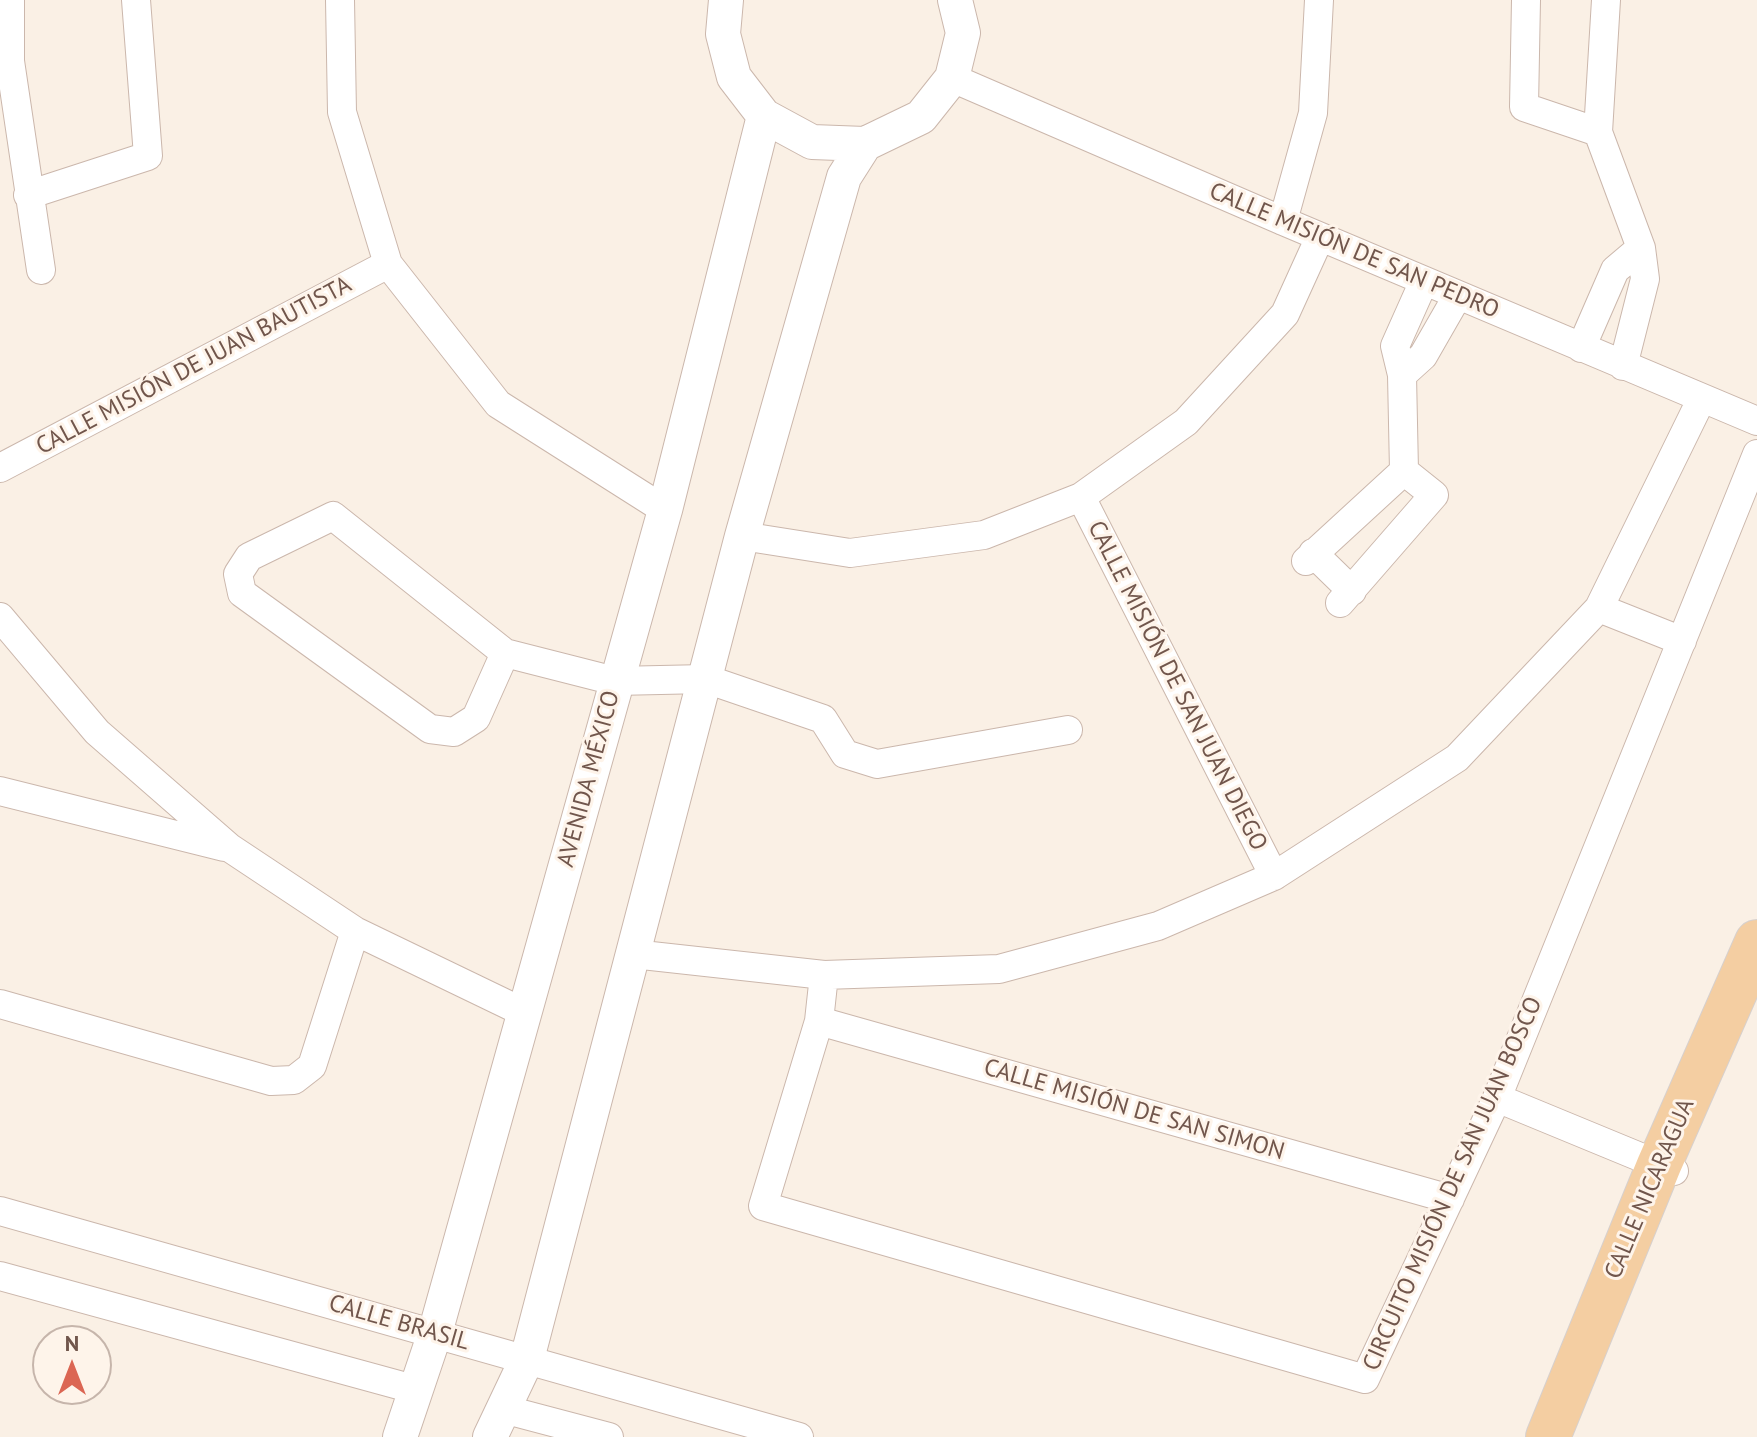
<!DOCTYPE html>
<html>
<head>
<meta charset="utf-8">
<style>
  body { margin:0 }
  #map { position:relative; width:1757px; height:1437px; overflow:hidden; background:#faf0e5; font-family:"PT Sans",sans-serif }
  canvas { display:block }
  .north { position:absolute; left:32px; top:1325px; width:80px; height:80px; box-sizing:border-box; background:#fef4ea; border:2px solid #c6b5ab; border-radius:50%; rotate:0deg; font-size:22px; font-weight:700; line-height:32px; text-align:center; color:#71564c }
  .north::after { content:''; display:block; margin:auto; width:28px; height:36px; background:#db6653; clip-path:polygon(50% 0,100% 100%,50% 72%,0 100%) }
</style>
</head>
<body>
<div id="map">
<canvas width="1757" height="1437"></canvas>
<div class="north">N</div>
</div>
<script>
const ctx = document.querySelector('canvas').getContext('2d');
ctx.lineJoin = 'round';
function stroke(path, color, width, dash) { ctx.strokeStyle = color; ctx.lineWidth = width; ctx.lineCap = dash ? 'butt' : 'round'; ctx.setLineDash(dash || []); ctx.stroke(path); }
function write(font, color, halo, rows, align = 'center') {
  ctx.font = font + ' "PT Sans",sans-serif'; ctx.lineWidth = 6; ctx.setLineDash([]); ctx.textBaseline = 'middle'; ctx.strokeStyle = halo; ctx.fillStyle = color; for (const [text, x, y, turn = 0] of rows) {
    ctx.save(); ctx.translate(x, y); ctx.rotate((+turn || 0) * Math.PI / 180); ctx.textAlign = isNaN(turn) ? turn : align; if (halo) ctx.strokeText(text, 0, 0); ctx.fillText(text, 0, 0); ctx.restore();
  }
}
const minor = new Path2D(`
  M10,0V61L41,270
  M340,0L342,112L388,264L498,404L665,510
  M1526,0L1524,107L1598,132
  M1606,0L1598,132L1641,248L1645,279L1623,366
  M952,78L1283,221L1757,421
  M28,195L148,156L136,0
  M1283,221L1313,113L1319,0
  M1581,348L1615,270L1641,248
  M1402,375L1423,356L1458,295
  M0,468L388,264
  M1081,497L1274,876
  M742,536L850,553L984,535L1081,497L1186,422L1285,314L1320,237
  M1313,553L1352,591
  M1306,561L1404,471
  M1340,603L1434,495L1404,471L1402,375L1395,346L1424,281
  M1599,608L1682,641
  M0,617L97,732L230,848L355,931L525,1013
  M505,653L476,718L454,732L430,729L242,593L238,574L249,557L333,516L505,653L615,681L706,679L823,719L845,754L877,764L1068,730
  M0,791L224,847
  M633,954L824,975L999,969L1158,926L1274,876L1457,758L1599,608L1702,398
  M824,975L819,1021L763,1206L1365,1379L1497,1098L1757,454
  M0,1004L271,1081L294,1080L312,1066L355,931
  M819,1021L1450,1199
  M1497,1098L1674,1171
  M0,1211L799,1437
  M0,1276L417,1390
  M503,1409L609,1437`);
const tertiary = new Path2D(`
  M726,0L723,34L734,77L764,116L812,142L865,144L921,117L952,78L963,33L955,0
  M400,1437L435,1333L665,510L764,116
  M490,1437L527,1359L742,536L844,177L865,144`);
const primary = new Path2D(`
  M1548,1437L1659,1165L1757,942`);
stroke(minor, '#cbb7ac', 30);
stroke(tertiary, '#cbb7ac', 36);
stroke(primary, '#d7d0cd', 46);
stroke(minor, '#fff', 28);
stroke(tertiary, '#fff', 34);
stroke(primary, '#f4cea2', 44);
write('24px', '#71564c', '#fef4ea', [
  ["CALLE MISIÓN DE SAN PEDRO",1354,251,23],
  ["CALLE MISIÓN DE JUAN BAUTISTA",194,366,-28],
  ["CALLE MISIÓN DE SAN JUAN DIEGO",1177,686,63],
  ["AVENIDA MÉXICO",589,779,-75],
  ["CALLE MISIÓN DE SAN SIMON",1134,1110,16],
  ["CIRCUITO MISIÓN DE SAN JUAN BOSCO",1453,1184,-66],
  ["CALLE NICARAGUA",1650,1189,-67],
  ["CALLE BRASIL",399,1323,16]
]);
</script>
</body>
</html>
